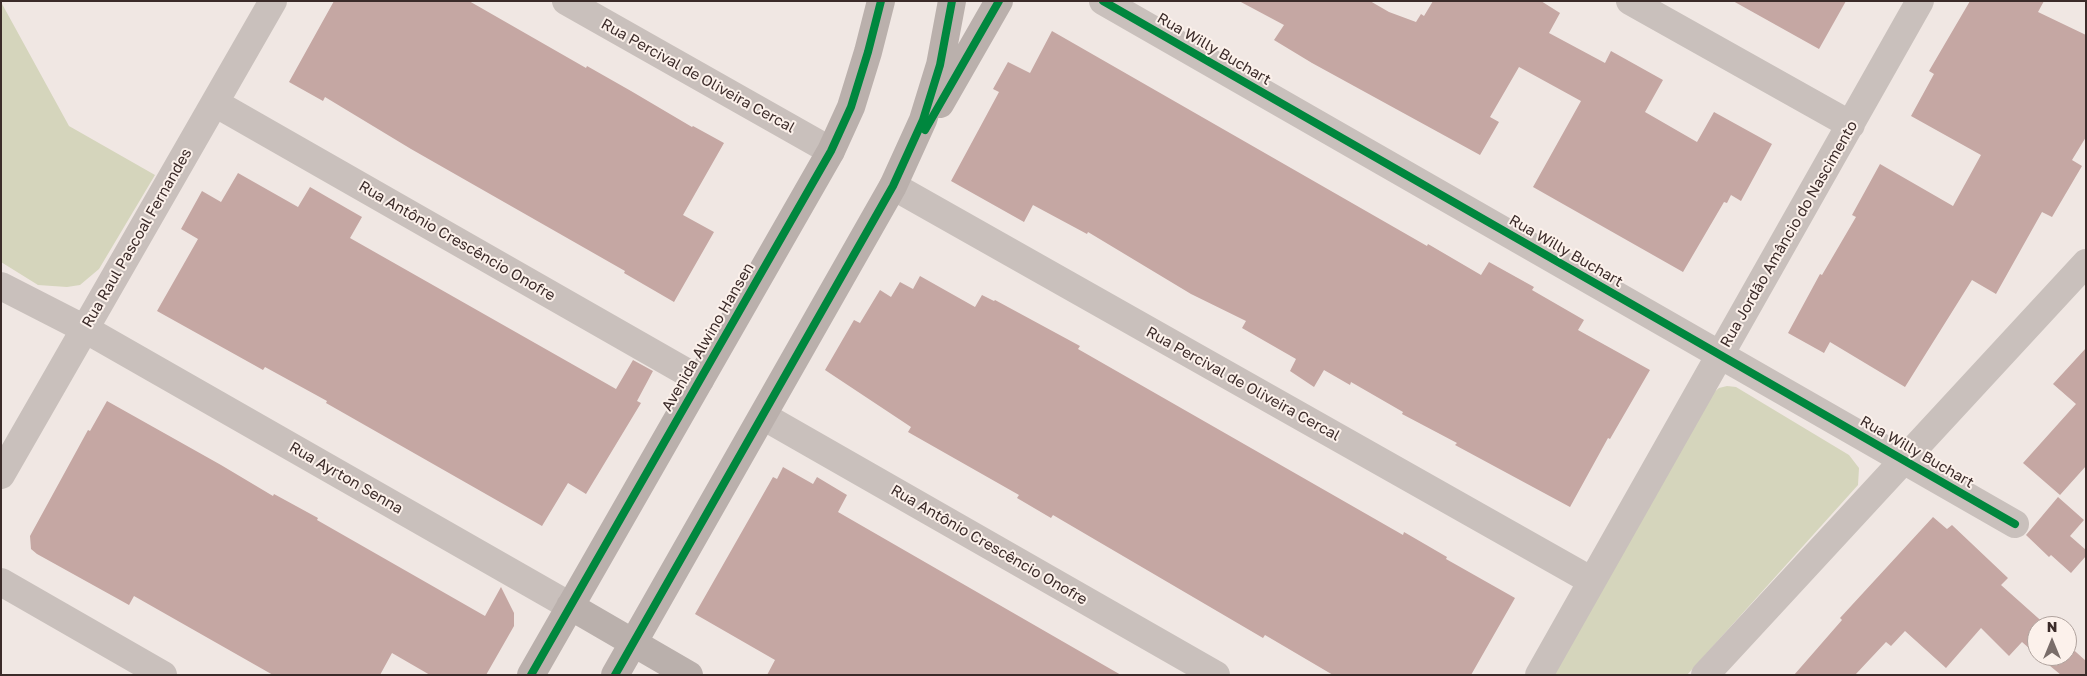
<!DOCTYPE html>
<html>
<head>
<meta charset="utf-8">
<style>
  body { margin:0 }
  #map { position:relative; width:2087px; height:676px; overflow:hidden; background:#f0e7e3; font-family:"Golos Text",sans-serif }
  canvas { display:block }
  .frame { position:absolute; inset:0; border:2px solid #3b2b29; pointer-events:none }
  .north { position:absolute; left:2027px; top:616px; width:50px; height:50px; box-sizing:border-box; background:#fcf1eb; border:1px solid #afa29d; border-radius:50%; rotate:0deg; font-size:14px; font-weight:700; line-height:20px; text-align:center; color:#3b2b29 }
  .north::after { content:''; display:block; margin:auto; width:18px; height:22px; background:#7a6d6a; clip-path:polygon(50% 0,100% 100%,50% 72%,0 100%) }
</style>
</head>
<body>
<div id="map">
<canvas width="2087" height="676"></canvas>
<div class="frame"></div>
<div class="north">N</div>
</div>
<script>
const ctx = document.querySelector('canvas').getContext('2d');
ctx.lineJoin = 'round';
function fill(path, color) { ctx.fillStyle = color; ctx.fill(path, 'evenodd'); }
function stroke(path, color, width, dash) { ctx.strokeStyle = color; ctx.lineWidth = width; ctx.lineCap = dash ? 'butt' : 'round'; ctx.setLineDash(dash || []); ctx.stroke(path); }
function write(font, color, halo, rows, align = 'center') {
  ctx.font = font + ' "Golos Text",sans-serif'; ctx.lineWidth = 4; ctx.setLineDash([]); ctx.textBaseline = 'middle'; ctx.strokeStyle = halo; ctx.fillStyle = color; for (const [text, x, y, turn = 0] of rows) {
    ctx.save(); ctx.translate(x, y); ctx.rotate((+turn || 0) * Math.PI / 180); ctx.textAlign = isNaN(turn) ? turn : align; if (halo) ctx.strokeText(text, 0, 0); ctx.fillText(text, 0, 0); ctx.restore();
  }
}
fill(new Path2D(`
  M1,2L69,126L155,175L99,269L80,285L67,287L38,285L1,262Z
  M1727,386L1736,387L1849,455L1859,468L1858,485L1687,675H1551L1712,394L1719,388Z`), '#d5d5bc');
fill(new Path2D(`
  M334,1H469L586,68L587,66L631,91L692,127L693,126L724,143L683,215L714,232L674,302L624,273L625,271L411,149L325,97L323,101L289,82Z
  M1239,1H1370L1389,12L1416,22L1421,14L1424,16L1433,1H1541L1560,13L1549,33L1605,63L1611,51L1663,80L1645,112L1697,142L1714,112L1772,144L1741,201L1731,195L1727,203L1724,202L1683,272L1533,187L1581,101L1519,67L1490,117L1499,122L1480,155L1312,63L1274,40L1284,25Z
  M1733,1H1846L1819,49Z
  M1970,1H2044L2038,12L2086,35V137L2072,160L2082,166L2052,217L2042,212L1996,294L1972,280L1905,387L1830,342L1824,353L1788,333L1820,274L1822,275L1856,217L1852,215L1880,164L1953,206L1981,155L1911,116L1934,74L1929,71Z
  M1052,31L1427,246L1428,244L1481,275L1489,262L1534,287L1532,290L1584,320L1578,330L1650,370L1610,439L1608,438L1570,507L1455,445L1457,443L1402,414L1403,412L1351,382L1350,385L1324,370L1314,387L1290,371L1296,359L1242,328L1246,321L1191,294L1088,232L1087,234L1033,205L1024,222L951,181L999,92L993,89L1008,62L1030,73Z
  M238,173L298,207L310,187L348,209L362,217L350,238L616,389L633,360L653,371L637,401L641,403L586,494L568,483L542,526L326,403L327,401L265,367L263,370L157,311L198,239L181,229L202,191L221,202Z
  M920,276L975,307L982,295L994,301L995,300L1080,346L1078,349L1403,535L1404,532L1447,557L1446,559L1515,598L1471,675H1333L1265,635L1263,638L1053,515L1051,518L1017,498L1019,495L908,432L911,427L825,370L854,320L860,323L880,290L891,297L900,282L913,289Z
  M2086,348V466L2060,495L2023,463L2076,404L2053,384Z
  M107,401L221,465L273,496L274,494L318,518L317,520L485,616L501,587L514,613V626L486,675H430L392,653L380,675H273L134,596L129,605L37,554L31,549L30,536L88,430L90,431Z
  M783,467L813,484L817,477L847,495L838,512L1121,675H767L775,660L695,614L773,477L777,479Z
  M2058,497L2084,520L2070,536L2086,550V556L2071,573L2051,555L2049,557L2026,535Z
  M1933,517L1947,529L1952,525L2008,578L2001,585L2047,626H2037V655L2022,642L2009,656L1981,628L1946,668L1905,631L1891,646L1886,642L1855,675H1794L1842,620L1840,618Z
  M2067,644L2086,661V675H2061L2038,656H2067Z`), '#c5a7a3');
stroke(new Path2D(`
  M566,1L831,151
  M1103,1L2015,524
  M1630,1L1851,125
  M215,103L700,380
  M893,186L1592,581
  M1,286L85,329L570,606
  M763,416L1216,675
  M1,475L273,1
  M1,582L163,675
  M1539,675L1920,1
  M1705,675L2086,263`), '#c9c0bc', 28);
stroke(new Path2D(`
  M940,104L999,1
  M570,606L689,675
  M531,675L831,151L851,107L868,52L881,1
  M615,675L893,186L923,120L940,65L952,1`), '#bab0ac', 28);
stroke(new Path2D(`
  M1103,1L2015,524
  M925,130L999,1
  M531,675L831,151L851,107L868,52L881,1
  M615,675L893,186L923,120L940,65L952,1`), '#00873e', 8);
write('15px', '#3b2b29', '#fcf1eb', [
  ["Rua Willy Buchart",1214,49,30],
  ["Rua Percival de Oliveira Cercal",698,76,29],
  ["Rua Jordão Amâncio do Nascimento",1789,234,-60],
  ["Rua Raul Pascoal Fernandes",137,238,-60],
  ["Rua Antônio Crescêncio Onofre",457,241,30],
  ["Rua Willy Buchart",1566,251,30],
  ["Avenida Alwino Hansen",708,337,-60],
  ["Rua Percival de Oliveira Cercal",1243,384,29],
  ["Rua Willy Buchart",1917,452,30],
  ["Rua Ayrton Senna",346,478,30],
  ["Rua Antônio Crescêncio Onofre",989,545,30]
]);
</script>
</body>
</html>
